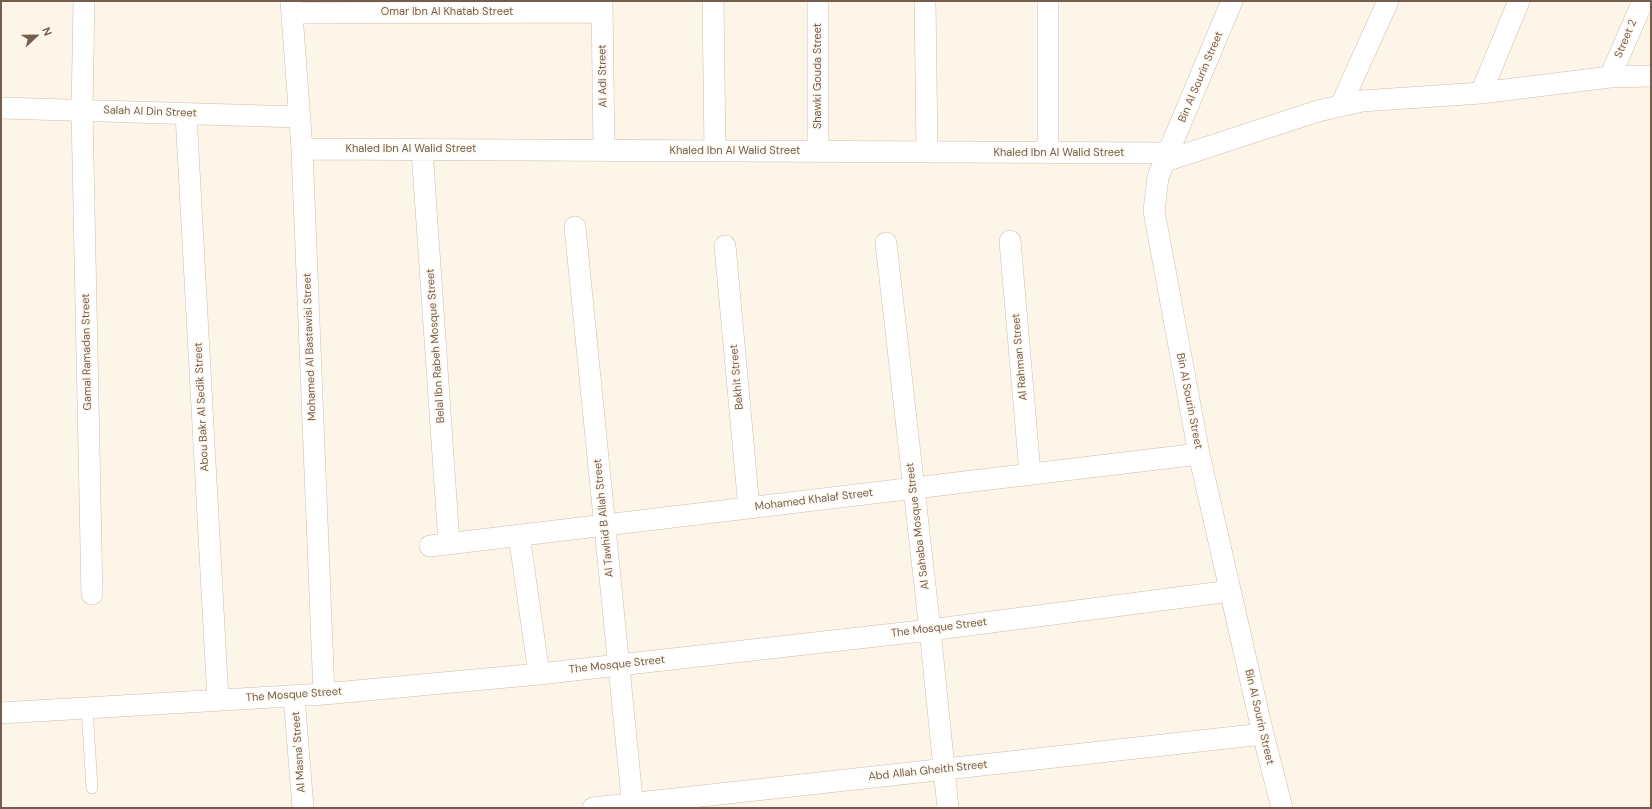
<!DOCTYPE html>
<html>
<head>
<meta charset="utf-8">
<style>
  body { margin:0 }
  #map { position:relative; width:1652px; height:809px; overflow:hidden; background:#fcf5e8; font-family:"DM Sans",sans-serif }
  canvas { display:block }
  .frame { position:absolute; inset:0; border:2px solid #755d4d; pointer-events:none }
  .north { position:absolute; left:16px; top:16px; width:40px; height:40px; -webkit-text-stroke:3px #fef9ef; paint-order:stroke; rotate:68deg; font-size:11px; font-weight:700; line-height:16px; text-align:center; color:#755d4d }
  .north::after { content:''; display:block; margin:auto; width:14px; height:18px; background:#755d4d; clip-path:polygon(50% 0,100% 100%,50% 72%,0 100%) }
</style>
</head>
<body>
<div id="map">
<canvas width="1652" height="809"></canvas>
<div class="frame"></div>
<div class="north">N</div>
</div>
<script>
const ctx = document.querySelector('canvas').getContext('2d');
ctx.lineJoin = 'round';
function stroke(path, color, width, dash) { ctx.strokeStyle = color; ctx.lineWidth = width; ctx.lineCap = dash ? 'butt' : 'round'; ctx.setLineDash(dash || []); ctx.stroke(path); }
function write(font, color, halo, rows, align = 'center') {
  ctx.font = font + ' "DM Sans",sans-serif'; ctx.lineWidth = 3; ctx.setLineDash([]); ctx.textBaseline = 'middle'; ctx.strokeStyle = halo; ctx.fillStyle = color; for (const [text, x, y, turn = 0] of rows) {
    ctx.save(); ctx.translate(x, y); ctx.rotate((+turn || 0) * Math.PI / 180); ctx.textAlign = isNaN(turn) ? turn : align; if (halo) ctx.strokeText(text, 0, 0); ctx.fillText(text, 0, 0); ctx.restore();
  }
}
const service = new Path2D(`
  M87,708L92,788`);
const minor = new Path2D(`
  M84,1L82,111L92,594
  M291,1L302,149L324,694
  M602,1L604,150
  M713,1L715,151
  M818,1V151
  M925,1L927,152
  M1048,1V153
  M1232,1L1158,177L1154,211L1199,454L1263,734L1282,808
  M292,13L602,12
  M1610,77L1643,1
  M1481,93L1519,1
  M1341,105L1388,1
  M1,108L299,117
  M186,114L218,700
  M302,149L1169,153
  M422,150L449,543
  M1165,161L1318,111L1362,101L1481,93L1610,77L1651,76
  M575,227L633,808
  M1010,241L1030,473
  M886,243L930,630L948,808
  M725,246L749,508
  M519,535L539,674
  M430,546L1199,454
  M294,696L303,808
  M1,713L324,694L539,674L930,630L1230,591
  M593,808L1263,734`);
stroke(service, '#cebdae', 12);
stroke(minor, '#cebdae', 22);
stroke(service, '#fff', 11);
stroke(minor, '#fff', 21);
write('11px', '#755d4d', '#fef9ef', [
  ["Omar Ibn Al Khatab Street",447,12],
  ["Street 2",1626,39,-67],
  ["Al Adl Street",603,76,-91],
  ["Shawki Gouda Street",818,76,-90],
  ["Bin Al Sourin Street",1201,77,-67],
  ["Salah Al Din Street",150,112,2],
  ["Khaled Ibn Al Walid Street",411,149],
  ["Khaled Ibn Al Walid Street",735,151],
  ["Khaled Ibn Al Walid Street",1059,153],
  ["Belal Ibn Rabeh Mosque Street",436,346,-94],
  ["Mohamed Al Bastawisi Street",310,347,-92],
  ["Gamal Ramadan Street",87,352,-91],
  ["Al Rahman Street",1020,357,-95],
  ["Bekhit Street",737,377,-95],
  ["Bin Al Sourin Street",1189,401,79],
  ["Abou Bakr Al Sedik Street",202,407,-93],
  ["Mohamed Khalaf Street",814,500,-7],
  ["Al Tawhid B Allah Street",604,518,-96],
  ["Al Sahaba Mosque Street",918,526,-97],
  ["The Mosque Street",939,628,-7],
  ["The Mosque Street",617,665,-6],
  ["The Mosque Street",294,695,-4],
  ["Bin Al Sourin Street",1259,717,77],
  ["Al Masna' Street",299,752,-94],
  ["Abd Allah Gheith Street",928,771,-6]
]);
</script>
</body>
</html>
